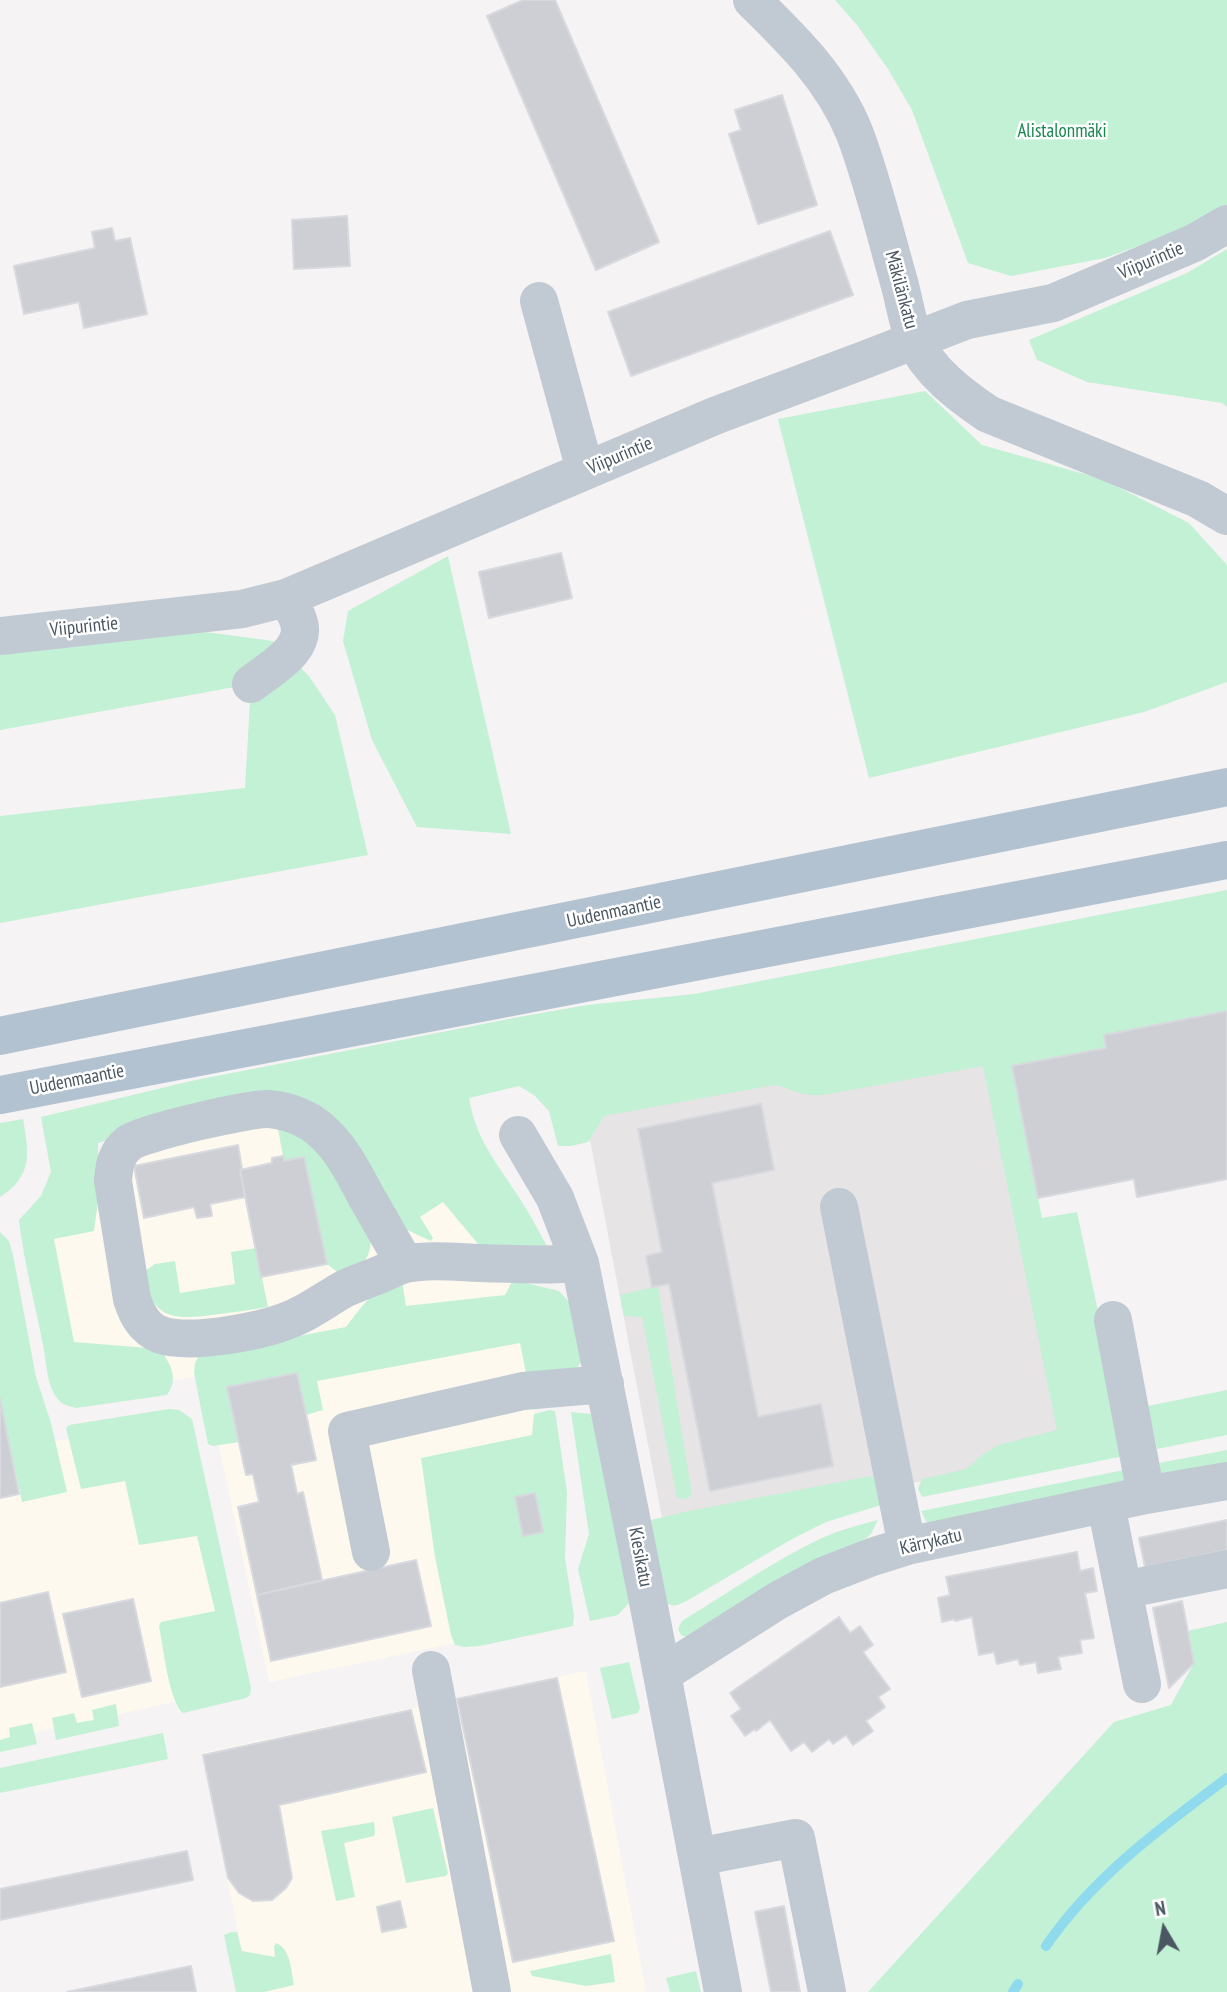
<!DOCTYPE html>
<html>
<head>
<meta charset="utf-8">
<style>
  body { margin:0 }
  #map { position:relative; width:1227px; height:1992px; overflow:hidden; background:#f5f3f3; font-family:"PT Sans Narrow",sans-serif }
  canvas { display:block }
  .north { position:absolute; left:1129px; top:1894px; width:70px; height:70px; -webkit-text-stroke:5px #fff; paint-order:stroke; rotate:350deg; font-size:19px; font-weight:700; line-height:28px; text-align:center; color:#4a5661 }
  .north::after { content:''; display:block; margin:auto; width:24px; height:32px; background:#4a5661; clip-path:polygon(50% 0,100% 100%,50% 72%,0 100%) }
</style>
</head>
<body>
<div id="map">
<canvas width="1227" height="1992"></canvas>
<div class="north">N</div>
</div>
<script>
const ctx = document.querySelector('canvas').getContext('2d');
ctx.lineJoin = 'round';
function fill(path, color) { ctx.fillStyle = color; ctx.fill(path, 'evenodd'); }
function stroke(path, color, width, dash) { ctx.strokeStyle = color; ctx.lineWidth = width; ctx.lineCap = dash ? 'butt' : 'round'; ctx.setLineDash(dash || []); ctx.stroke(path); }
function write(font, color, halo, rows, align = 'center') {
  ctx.font = font + ' "PT Sans Narrow",sans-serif'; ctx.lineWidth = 5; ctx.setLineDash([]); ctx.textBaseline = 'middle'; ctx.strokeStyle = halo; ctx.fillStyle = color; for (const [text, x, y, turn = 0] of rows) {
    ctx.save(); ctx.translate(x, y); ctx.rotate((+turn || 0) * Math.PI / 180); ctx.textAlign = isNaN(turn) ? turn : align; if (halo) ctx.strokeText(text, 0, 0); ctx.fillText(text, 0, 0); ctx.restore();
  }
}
fill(new Path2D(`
  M346,1076L483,1215L527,1316L528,1377L539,1433L456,1643L269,1682L204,1376L72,1394L37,1238L111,1140Z
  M0,1271L37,1443L186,1424L243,1687L0,1740Z
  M586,1671L646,1992H250L202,1753Z`), '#fdf9ef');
fill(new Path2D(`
  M978,976L1075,1450L795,1507L667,1544L585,1114Z`), '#e6e4e5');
fill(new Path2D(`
  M835,0H1227V207L1206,221L1105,258L1011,276L968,263L912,110L888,69L857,25Z
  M1227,249V407L1222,403L1087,382L1037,360L1029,340L1187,273Z
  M925,391L982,445L1102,479L1189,523L1227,565V682L1144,712L869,778L778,419Z
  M448,556L511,834L417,827L372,740L343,641L348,611Z
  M190,630L273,641L309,676L335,715L368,855L0,923V816L245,788L251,684L0,730V638Z
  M1227,890V1011L1104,1035L1106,1048L1012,1067L1042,1218L1077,1212L1127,1448L1124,1456L922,1497L918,1489L922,1479L966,1469L981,1456L998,1445L1057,1430L983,1066L823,1095C802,1097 793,1089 774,1085L604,1116L588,1142L571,1146H558L549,1111L534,1095L519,1086L469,1098C476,1141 498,1164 520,1199C530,1214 538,1230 547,1246L479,1245L443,1202L420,1217L433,1238L431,1241L405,1229L323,1116L182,1117L98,1143V1201L94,1231L54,1239L74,1342L160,1349C171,1365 179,1378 167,1395L76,1408C68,1406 62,1405 57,1398C46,1383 47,1363 43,1345C35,1303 24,1263 19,1220L41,1196L51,1172L41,1117L191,1081L519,1017L587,1005L694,994Z
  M23,1119C29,1153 33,1176 0,1197V1123Z
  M278,1129L317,1139L371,1242C369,1262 360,1267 344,1277L327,1264L304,1157L284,1161Z
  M0,1232L9,1241L13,1255L36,1377L51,1423L67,1492L22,1502L0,1399Z
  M256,1248L268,1307C251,1310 235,1312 219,1314C177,1320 149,1322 145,1271L155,1264L175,1261L180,1293L235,1284L231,1252Z
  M513,1280L559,1291L569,1302L583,1360L574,1371L527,1378L520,1343L317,1381L323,1410L306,1415L297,1373L239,1442L213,1446L208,1444L194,1373L195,1363L199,1355L346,1327C363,1305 374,1287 402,1281L406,1306L505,1295Z
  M658,1286L692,1495L686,1499L677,1498L642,1317L624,1316L620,1295Z
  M1227,1390V1435L1157,1449L1148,1406Z
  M169,1409L179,1410L192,1419L251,1688L250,1695L246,1698L183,1713C169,1702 163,1646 159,1626L161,1622L215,1611L197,1536L139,1545L125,1481L81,1489L66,1428L69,1425Z
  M550,1410L555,1411L567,1492L565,1558L574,1616L573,1626L480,1646L464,1647L455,1645L451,1635L435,1557L421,1458L532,1435L534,1414Z
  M571,1412L592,1414L629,1603L618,1615L590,1621L578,1569L589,1534Z
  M1227,1450V1466L1161,1474L1159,1463Z
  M1124,1470L1125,1483L927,1523L921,1511Z
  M871,1476L877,1479L881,1505L826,1522L792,1539L690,1599C680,1604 672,1610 664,1600L651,1520L684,1512Z
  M878,1520L871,1534L860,1543L686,1637L681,1635L678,1629L682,1621C728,1593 773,1561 822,1538C840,1530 859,1525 878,1520Z
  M1227,1622V1992H868L1114,1722L1171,1705L1194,1663L1188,1631Z
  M629,1662L640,1708L638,1713L612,1719L600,1668Z
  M116,1704L119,1726L56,1740L52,1718L74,1713L77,1723L94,1720L92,1710Z
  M32,1723L37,1744L0,1752V1740L10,1737L9,1728Z
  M163,1733L168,1759L0,1793V1768Z
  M433,1808L448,1873L446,1876L406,1883L392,1817Z
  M374,1822L375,1832L374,1836L344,1843L355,1897L336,1901L321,1831Z
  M231,1932H237L242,1951L275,1957L274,1947L276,1943C291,1949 291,1970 294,1985L264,1992H236L224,1935Z
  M611,1954L615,1982L586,1986L532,1976L530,1971Z
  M696,1971L701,1992H670L666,1978Z`), '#c3f1d5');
stroke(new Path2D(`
  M1046,1946C1094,1876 1161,1828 1227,1778
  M1013,1992L1018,1984`), '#90daee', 10);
const building = new Path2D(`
  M523,0H555L659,242L596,270L487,16Z
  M782,95L817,205L758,224L729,134L741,130L735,110Z
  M347,216L350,266L294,269L292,220Z
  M112,228L115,241L130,238L147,314L84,328L79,302L24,314L14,266L95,248L92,232Z
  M830,231L853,295L631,376L608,312Z
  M561,553L572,598L489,618L479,572Z
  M1227,1011V1179L1137,1197L1134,1179L1038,1198L1012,1066L1106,1048L1104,1035Z
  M761,1104L774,1170L712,1183L758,1417L821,1404L833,1466L710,1491L669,1284L652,1287L646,1256L662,1252L638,1129Z
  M238,1145L242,1169L240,1170L245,1197L210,1204L212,1216L197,1218L194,1207L144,1218L134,1166Z
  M283,1156L284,1161L304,1157L327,1264L261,1277L240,1170L272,1163V1158Z
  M297,1373L316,1460L291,1465L297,1494L303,1492L322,1580L257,1595L238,1507L259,1502L253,1474L246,1475L227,1387Z
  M0,1399L19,1494L0,1498Z
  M535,1493L543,1532L523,1536L515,1497Z
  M1227,1520V1550L1145,1567L1139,1538Z
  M1077,1552L1080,1571L1093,1568L1097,1591L1085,1593L1094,1638L1080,1640L1082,1653L1058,1657L1061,1669L1038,1673L1036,1662L1020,1665L1018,1659L997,1664L994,1652L979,1655L972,1617L955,1621L954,1619L942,1622L938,1598L950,1595L946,1577Z
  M416,1560L431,1626L271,1661L257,1595Z
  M48,1592L66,1672L0,1687V1603Z
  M133,1599L151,1681L82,1697L63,1614Z
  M1182,1601L1194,1663L1169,1688L1153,1608Z
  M839,1617L850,1633L860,1626L873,1645L863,1652L890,1689L878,1697L885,1707L866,1721L873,1731L853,1745L846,1735L833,1744L829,1739L812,1752L804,1742L791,1751L770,1720L756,1731L755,1729L745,1736L731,1716L741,1709L730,1693Z
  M557,1678L614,1941L513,1962L457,1699Z
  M411,1710L426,1772L279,1805L292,1878L286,1888L272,1900L253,1901L239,1893L228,1878L203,1755Z
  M187,1851L193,1880L0,1920V1889Z
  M400,1901L406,1927L382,1932L377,1907Z
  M784,1906L800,1992H771L755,1912Z
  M191,1966L196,1992H67Z`);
fill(building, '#cdcfd5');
stroke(building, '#d7d9de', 2);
stroke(new Path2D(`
  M752,0C793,40 833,79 855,134C873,182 885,233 899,282C904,300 907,321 914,339C928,371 960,395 988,414L1198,499L1227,516
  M539,301L585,470
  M0,636L242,609L286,598L717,415L864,360L967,320L1053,303L1194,243L1227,224
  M251,684C271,668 311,648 297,617C294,610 289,604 286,598
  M518,1135L555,1198L580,1263L652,1622L723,1992
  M839,1207L907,1546
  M405,1264C392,1242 380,1220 367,1198C352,1170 338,1140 310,1122C298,1115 282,1110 269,1109C250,1108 142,1133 129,1143C116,1153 114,1166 113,1181L132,1299C137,1314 144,1329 161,1335C192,1345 266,1331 296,1317C314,1309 329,1297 346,1288C357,1283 369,1279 381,1274C388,1271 397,1266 405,1264C429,1259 455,1262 479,1263C513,1264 546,1266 580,1263
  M1113,1320L1146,1495
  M1106,1505L1142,1684
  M371,1552L347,1431L523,1391L605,1384
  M1123,1590L1227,1569
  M431,1670L492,1992
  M662,1674L777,1601L823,1576L872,1557L907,1546L1146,1495L1227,1481
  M697,1857L796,1838L827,1992`), '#c1cad2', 38);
stroke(new Path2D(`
  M0,1036L1227,787
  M0,1095L1227,860`), '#b3c2d1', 38);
write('19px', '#17864f', '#fff', [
  ["Alistalonmäki",1062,132]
]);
write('19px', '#4a5661', '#fff', [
  ["Viipurintie",1151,261,-23],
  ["Mäkilänkatu",901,290,75],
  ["Viipurintie",620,456,-23],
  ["Viipurintie",84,627,-6],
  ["Uudenmaantie",614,912,-12],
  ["Uudenmaantie",77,1080,-11],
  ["Kärrykatu",931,1542,-13],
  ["Kiesikatu",640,1557,79]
]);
</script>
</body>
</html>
